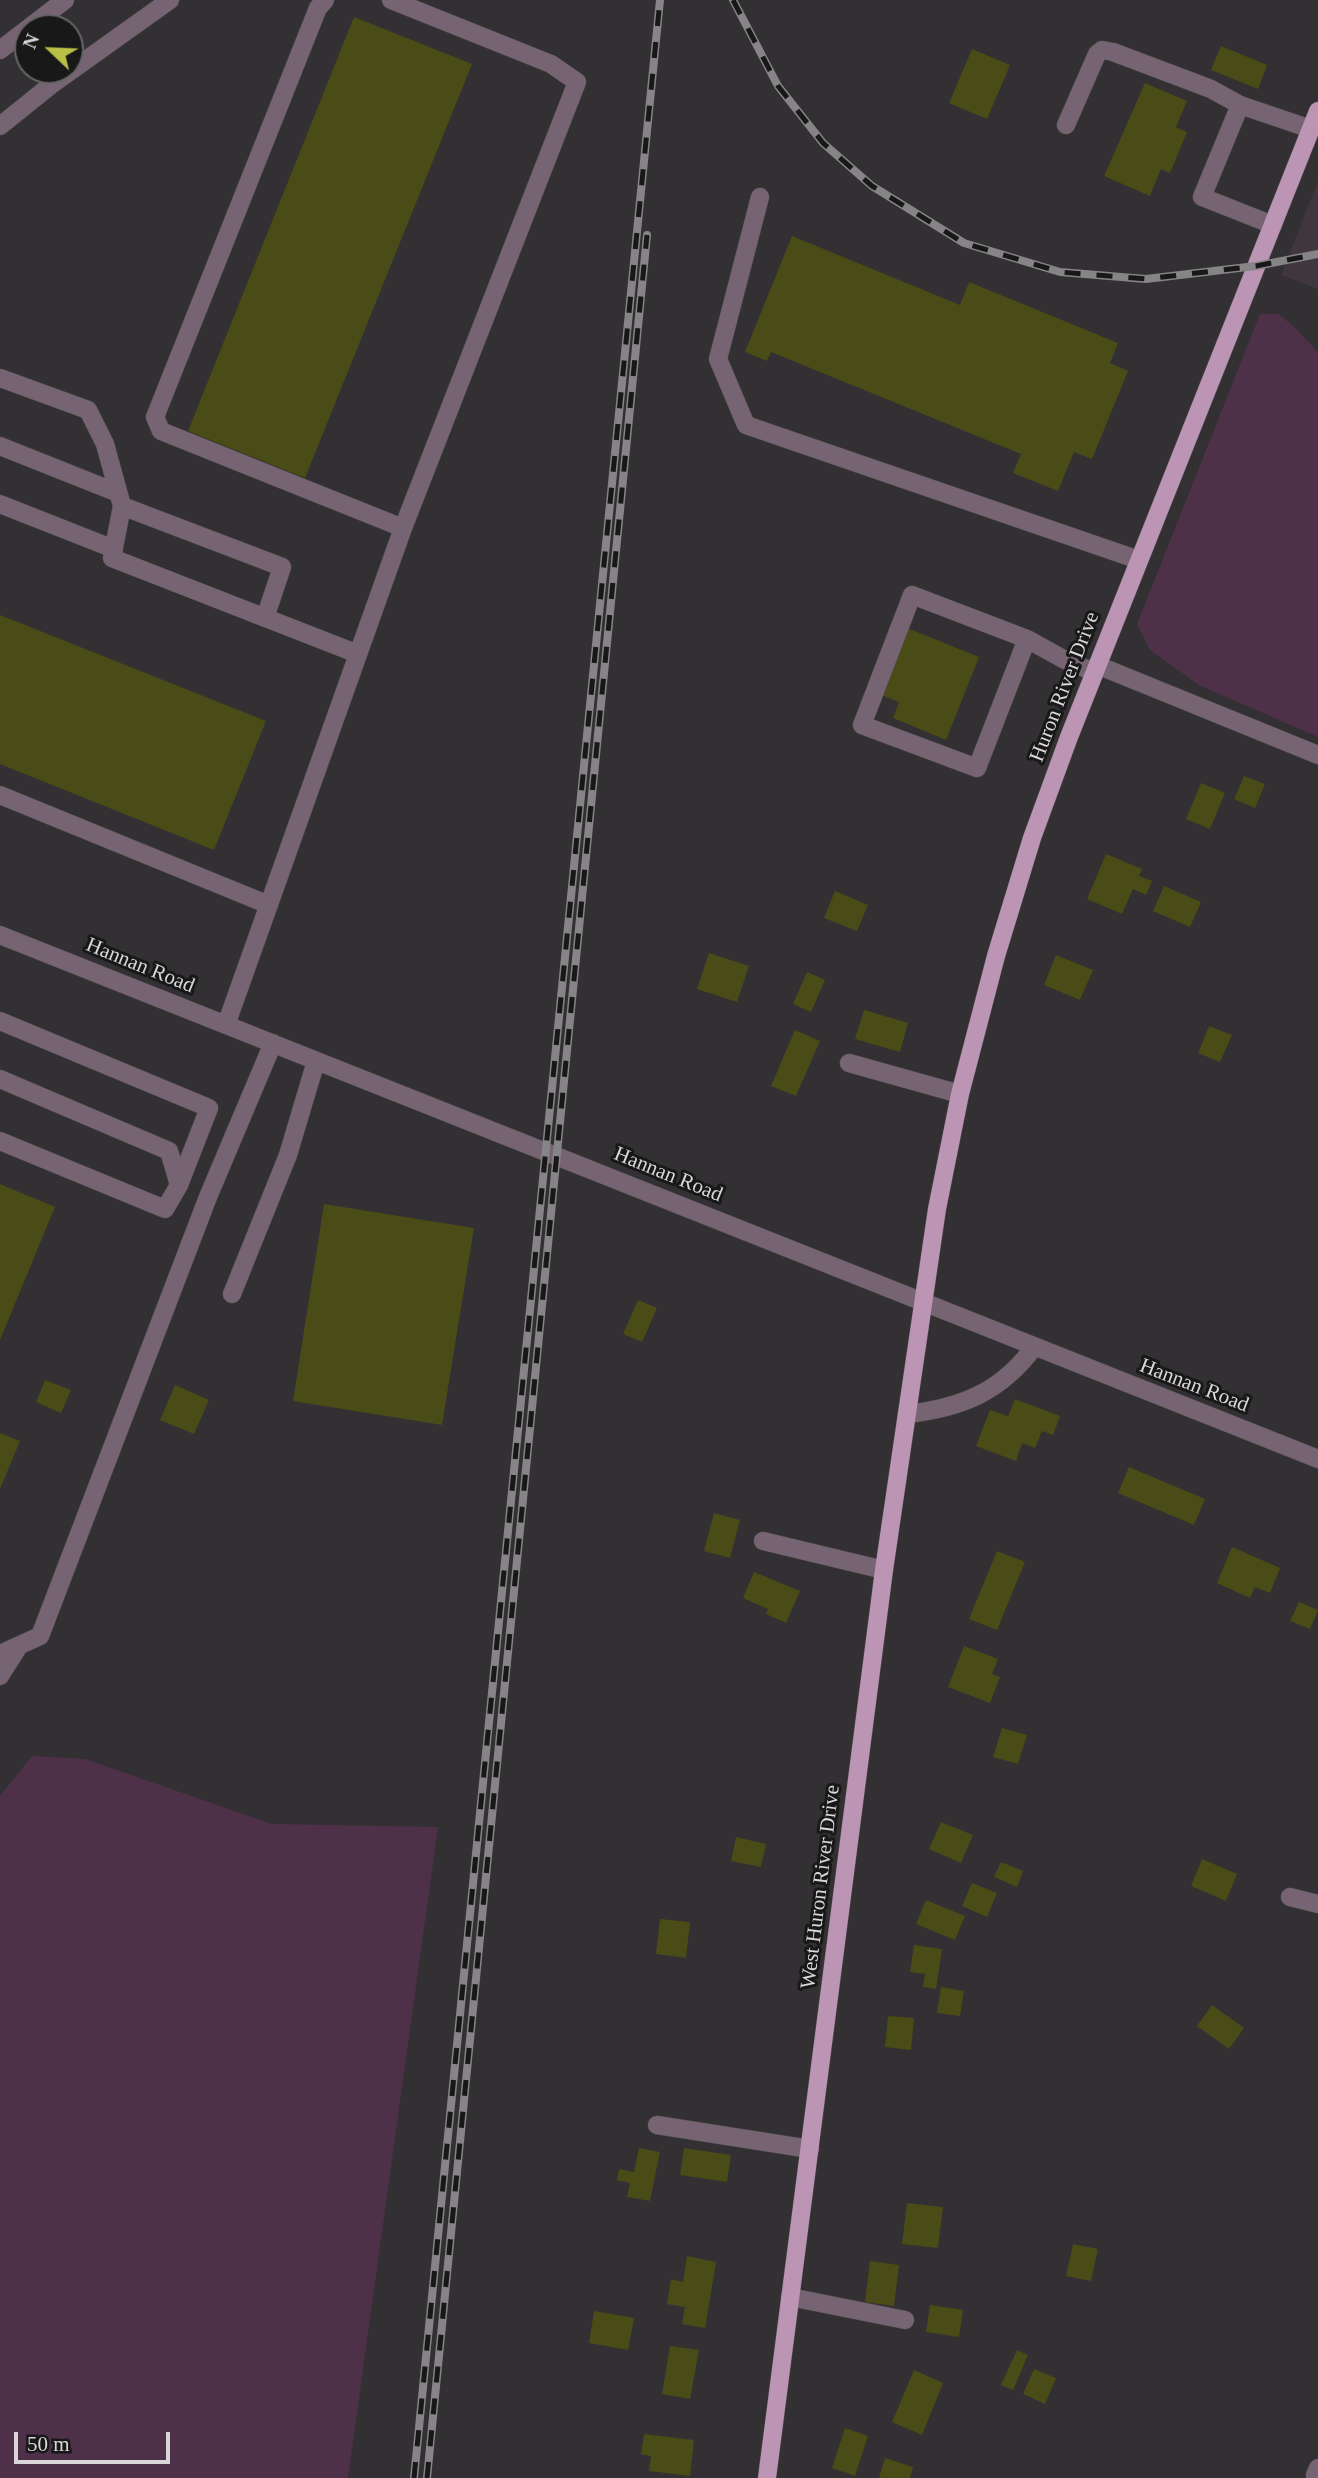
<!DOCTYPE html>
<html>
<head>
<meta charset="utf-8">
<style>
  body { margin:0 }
  #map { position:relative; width:1318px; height:2478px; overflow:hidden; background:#323032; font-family:Georgia,serif }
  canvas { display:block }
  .north { position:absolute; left:14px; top:14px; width:70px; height:70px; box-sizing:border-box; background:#191819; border:2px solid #666466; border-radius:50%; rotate:293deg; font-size:19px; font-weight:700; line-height:28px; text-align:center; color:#d9d7d9 }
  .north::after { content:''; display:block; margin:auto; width:24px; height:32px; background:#bac045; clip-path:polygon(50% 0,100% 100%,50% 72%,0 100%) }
  .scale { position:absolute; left:14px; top:2432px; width:156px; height:32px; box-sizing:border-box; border:4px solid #d9d7d9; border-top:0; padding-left:9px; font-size:21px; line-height:24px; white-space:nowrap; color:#d9d7d9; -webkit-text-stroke:5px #191819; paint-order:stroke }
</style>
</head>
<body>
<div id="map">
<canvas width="1318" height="2478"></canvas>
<div class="north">N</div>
<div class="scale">50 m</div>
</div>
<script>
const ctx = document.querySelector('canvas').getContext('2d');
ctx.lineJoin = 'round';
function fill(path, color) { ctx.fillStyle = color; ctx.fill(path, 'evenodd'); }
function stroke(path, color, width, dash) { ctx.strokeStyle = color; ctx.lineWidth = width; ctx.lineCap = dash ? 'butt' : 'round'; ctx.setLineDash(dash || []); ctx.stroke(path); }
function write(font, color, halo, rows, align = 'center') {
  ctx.font = font + ' Georgia,serif'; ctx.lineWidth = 6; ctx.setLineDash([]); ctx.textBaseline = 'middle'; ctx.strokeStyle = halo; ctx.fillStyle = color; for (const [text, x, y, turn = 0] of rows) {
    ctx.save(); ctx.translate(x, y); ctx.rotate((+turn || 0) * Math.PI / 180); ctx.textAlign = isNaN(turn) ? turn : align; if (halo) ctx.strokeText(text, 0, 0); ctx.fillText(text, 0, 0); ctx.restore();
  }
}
fill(new Path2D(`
  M1318,181V289L1281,275Z`), '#3f373d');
fill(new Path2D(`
  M1260,314H1278L1291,324L1318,352V737L1199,685L1150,650L1137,624Z
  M32,1756L85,1759L272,1824L438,1827L348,2478H0V1796Z`), '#4e3049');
fill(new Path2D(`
  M354,17L472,64L305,478L188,431Z
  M1221,46L1267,65L1258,89L1211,70Z
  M972,49L1010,65L987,119L949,103Z
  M1145,83L1187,101L1176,127L1187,132L1170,173L1161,169L1150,196L1104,176Z
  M792,236L960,305L969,282L1118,343L1110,363L1128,371L1092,459L1074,452L1058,491L1013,473L1021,454L771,352L767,361L745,352Z
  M0,615L266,721L214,850L0,764Z
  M907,628L979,657L946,740L893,718L899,702L881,695Z
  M1244,776L1265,784L1255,808L1234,799Z
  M1201,783L1225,793L1210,829L1186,819Z
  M1106,854L1142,869L1139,876L1152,881L1146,895L1133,889L1122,914L1087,899Z
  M1164,886L1201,902L1190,927L1153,911Z
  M835,891L868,905L857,931L824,918Z
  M709,953L749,966L737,1002L697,989Z
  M1056,955L1093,970L1080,1000L1044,985Z
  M807,972L825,980L811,1012L793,1004Z
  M864,1010L908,1023L900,1052L855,1039Z
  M1209,1026L1232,1035L1220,1062L1198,1053Z
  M795,1030L820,1041L796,1096L771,1086Z
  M0,1184L55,1207L0,1340Z
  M324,1204L474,1228L442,1425L293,1401Z
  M638,1300L657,1308L642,1342L623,1334Z
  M45,1380L71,1390L61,1413L36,1402Z
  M175,1385L209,1400L194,1434L160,1420Z
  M1015,1399L1060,1416L1053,1435L1042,1431L1035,1448L1022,1443L1016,1461L976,1446L990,1410L1008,1416Z
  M0,1433L20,1441L0,1489Z
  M1129,1467L1205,1499L1194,1525L1118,1493Z
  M714,1513L740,1520L730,1558L704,1551Z
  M1232,1547L1280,1568L1270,1593L1255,1587L1250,1598L1217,1583Z
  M997,1551L1025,1562L997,1630L969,1619Z
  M754,1572L800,1591L786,1623L766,1614L768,1609L743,1598Z
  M1299,1602L1318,1610L1310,1629L1290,1621Z
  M964,1646L998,1659L992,1674L1000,1677L990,1703L948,1687Z
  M1002,1728L1027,1735L1018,1764L993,1757Z
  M941,1822L973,1835L961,1863L929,1849Z
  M736,1837L766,1844L761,1867L731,1861Z
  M1202,1859L1237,1874L1226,1901L1191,1886Z
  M1001,1862L1023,1871L1017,1887L994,1877Z
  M972,1883L997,1893L987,1917L962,1906Z
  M926,1900L965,1916L955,1940L916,1924Z
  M660,1919L690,1922L686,1958L656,1954Z
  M914,1945L942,1949L936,1989L923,1987L925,1974L910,1972Z
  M941,1987L964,1991L960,2016L937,2013Z
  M1212,2005L1244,2028L1229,2049L1197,2026Z
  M888,2016L914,2018L911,2050L885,2047Z
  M639,2148L660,2152L650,2201L627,2197L630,2183L617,2180L619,2169L634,2172Z
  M684,2148L731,2155L727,2182L680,2175Z
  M907,2203L943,2207L938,2248L902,2244Z
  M1073,2244L1098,2249L1091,2281L1066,2276Z
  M687,2256L716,2262L705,2328L682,2324L685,2307L667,2304L671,2279L683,2282Z
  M870,2261L899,2265L894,2306L865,2302Z
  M930,2305L963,2310L959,2337L926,2332Z
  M594,2311L634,2318L628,2350L589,2343Z
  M670,2346L699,2350L690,2399L662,2394Z
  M1017,2350L1028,2355L1013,2390L1001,2385Z
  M1034,2369L1056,2378L1045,2404L1023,2394Z
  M914,2370L943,2383L922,2435L892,2422Z
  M845,2428L868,2436L855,2476L832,2468Z
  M644,2434L694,2440L690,2476L649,2471L651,2456L641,2454Z
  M885,2458L913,2467L910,2478H879Z`), '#494c17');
const minor = new Path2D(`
  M325,0L318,8L155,417L161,431L403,528
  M0,50L65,0
  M1066,125L1097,54L1102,50L1113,52L1211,89L1240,105
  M0,126L51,85L170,0
  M760,197L718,359L746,425L1139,560
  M1273,225L1202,197L1240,105L1311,129
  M0,378L88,410L105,444L122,506L112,558L358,654
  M0,446L118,493
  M0,504L114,549
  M122,506L282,567L265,618
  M1027,639L977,768L862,725L912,595L1027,639L1065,660L1094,672
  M1097,665L1318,755
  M0,795L269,905
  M0,935L1318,1459
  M0,1021L209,1108L179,1185L165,1209L0,1141
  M226,1025L403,528L577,82L551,64L391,0
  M849,1063L960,1094
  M0,1079L169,1151L179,1185
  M232,1294L288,1155L316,1061
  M907,1414C961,1408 1001,1392 1034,1347
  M763,1541L884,1570
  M0,1654L40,1636L208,1197L273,1043
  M0,1676L19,1646
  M1290,1897L1318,1904
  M657,2125L810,2149
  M790,2297L905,2320
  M1315,2475L1318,2468`);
const major = new Path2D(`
  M767,2478L884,1570L937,1209L960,1094L996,956L1032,838L1069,737L1318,111`);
stroke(minor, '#4d4b4d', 19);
stroke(major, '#4d4b4d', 19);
stroke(minor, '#776472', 18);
stroke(major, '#bb95b3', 18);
const rail = new Path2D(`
  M733,0L778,86L823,143L872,186L964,243L1060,272L1146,279L1256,266L1318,254
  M414,2478L660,0
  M427,2478L647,235`);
stroke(rail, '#868486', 8);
stroke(rail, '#191819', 5, [16]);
write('21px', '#d9d7d9', '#191819', [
  ["Huron River Drive",1065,687,-69],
  ["Hannan Road",140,966,22],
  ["Hannan Road",668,1175,22],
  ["Hannan Road",1194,1386,21],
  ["West Huron River Drive",821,1887,-83]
]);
</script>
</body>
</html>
